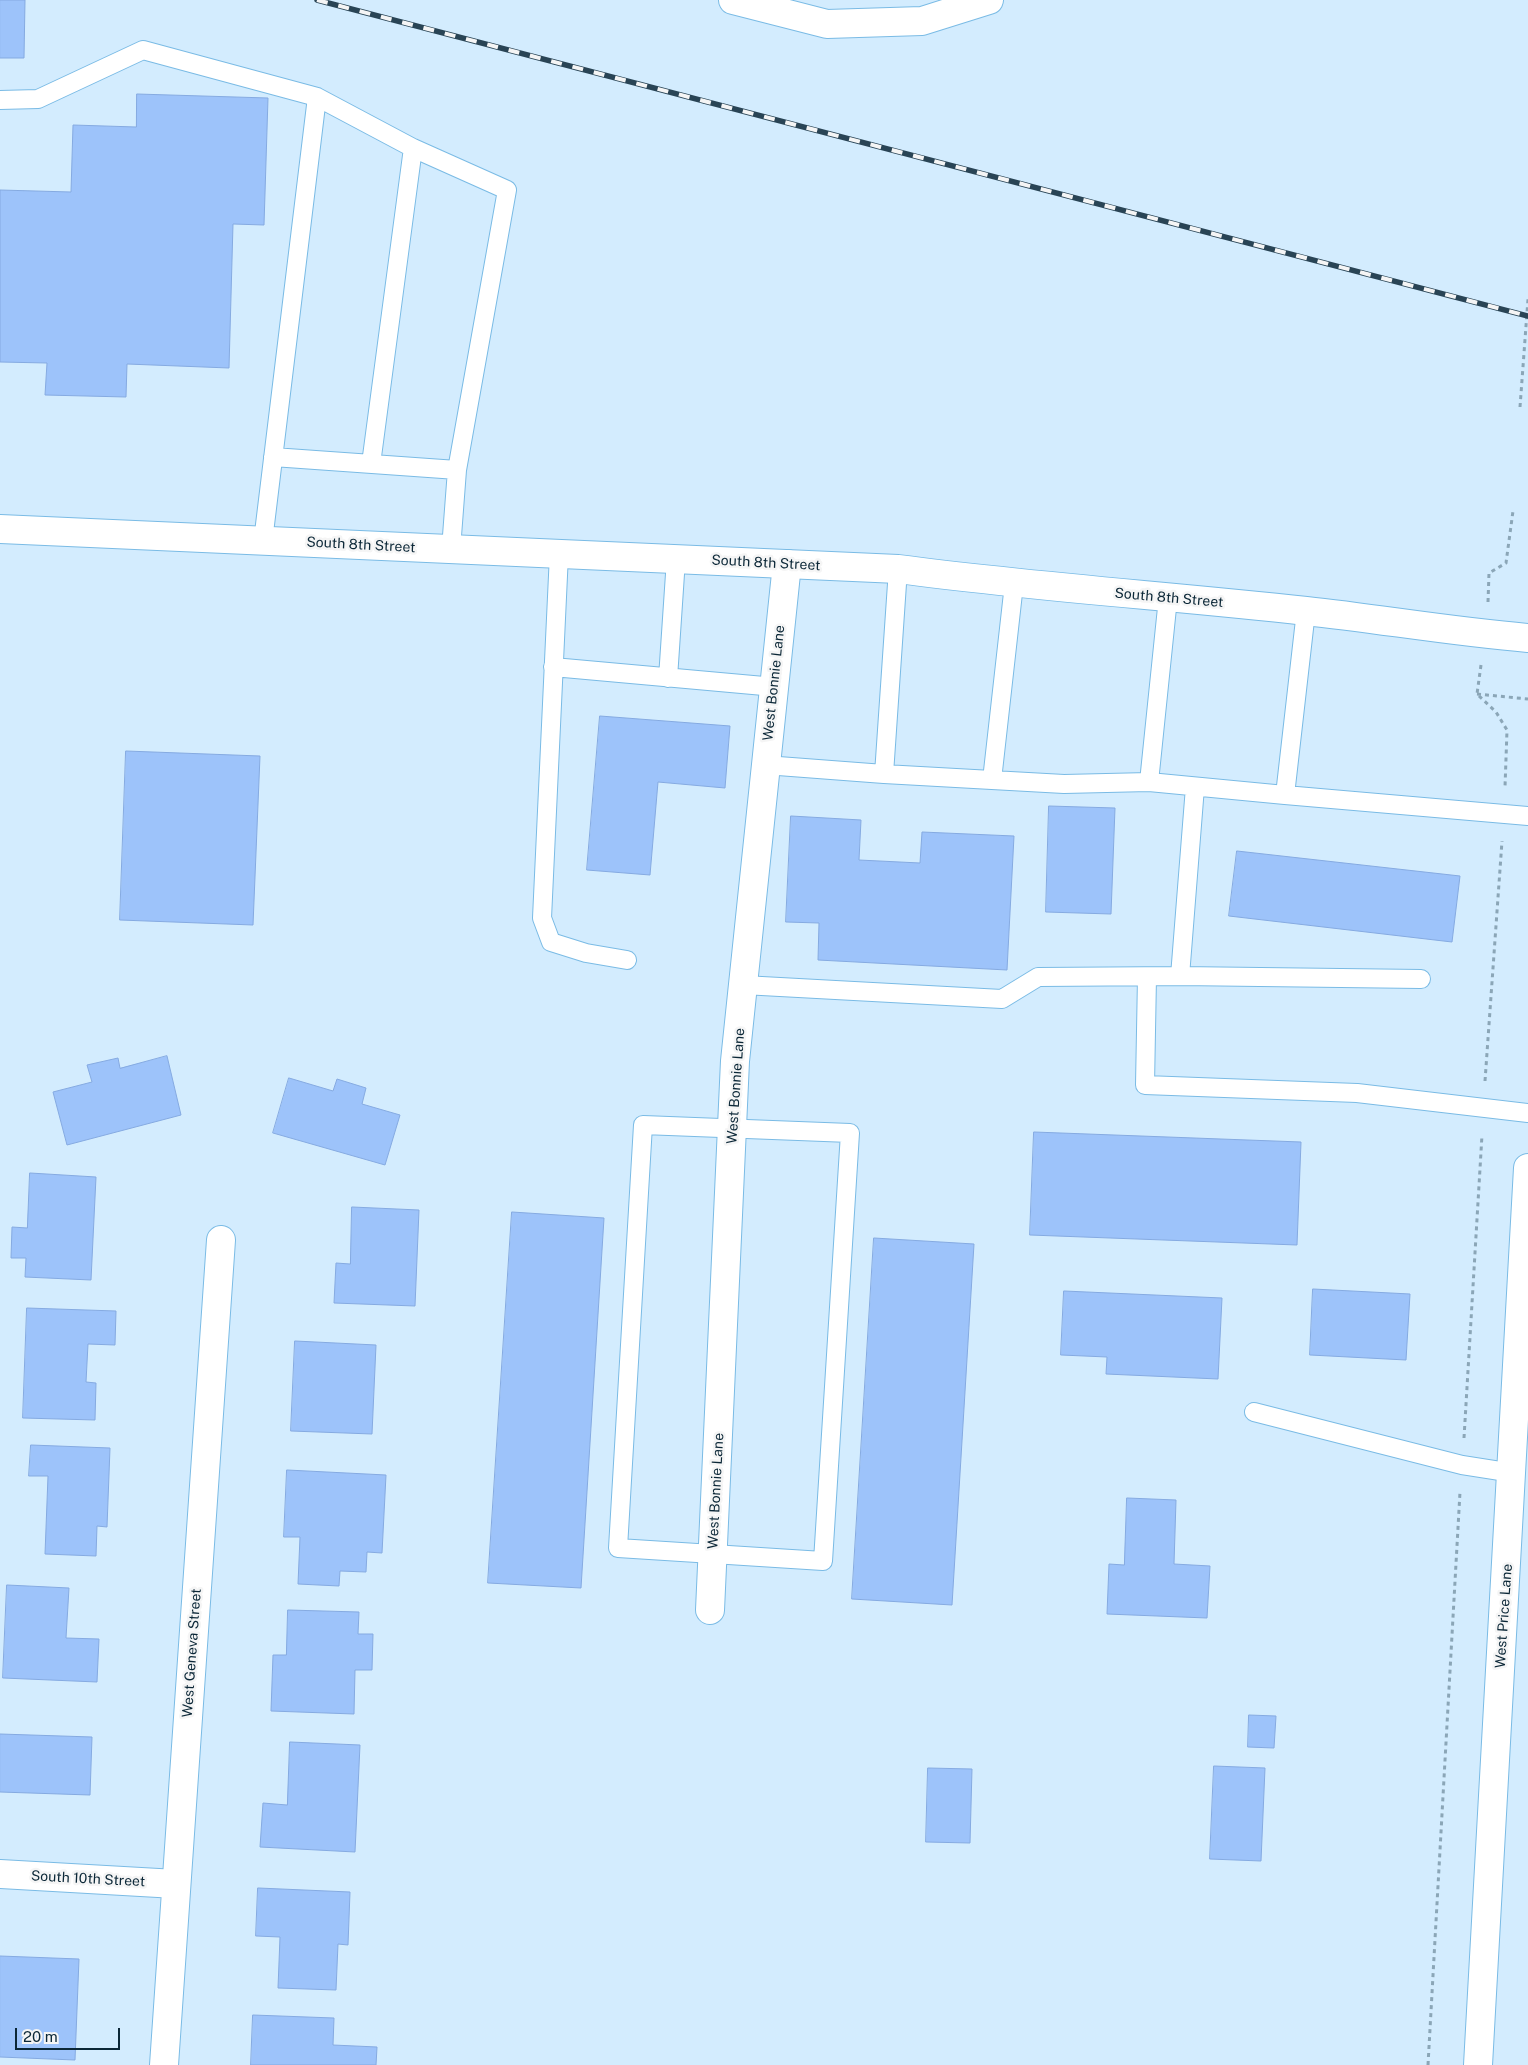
<!DOCTYPE html>
<html>
<head>
<meta charset="utf-8">
<style>
  body { margin:0 }
  #map { position:relative; width:1528px; height:2065px; overflow:hidden; background:#d3ecfe; font-family:"Public Sans",sans-serif }
  canvas { display:block }
  .scale { position:absolute; left:15px; top:2028px; width:105px; height:22px; box-sizing:border-box; border:2px solid #0b2737; border-top:0; padding-left:6px; font-size:15px; line-height:18px; white-space:nowrap; color:#0b2737; -webkit-text-stroke:4px #f5f5f5; paint-order:stroke }
</style>
</head>
<body>
<div id="map">
<canvas width="1528" height="2065"></canvas>
<div class="scale">20 m</div>
</div>
<script>
const ctx = document.querySelector('canvas').getContext('2d');
ctx.lineJoin = 'round';
function fill(path, color) { ctx.fillStyle = color; ctx.fill(path, 'evenodd'); }
function stroke(path, color, width, dash) { ctx.strokeStyle = color; ctx.lineWidth = width; ctx.lineCap = dash ? 'butt' : 'round'; ctx.setLineDash(dash || []); ctx.stroke(path); }
function write(font, color, halo, rows, align = 'center') {
  ctx.font = font + ' "Public Sans",sans-serif'; ctx.lineWidth = 5; ctx.setLineDash([]); ctx.textBaseline = 'middle'; ctx.strokeStyle = halo; ctx.fillStyle = color; for (const [text, x, y, turn = 0] of rows) {
    ctx.save(); ctx.translate(x, y); ctx.rotate((+turn || 0) * Math.PI / 180); ctx.textAlign = isNaN(turn) ? turn : align; if (halo) ctx.strokeText(text, 0, 0); ctx.fillText(text, 0, 0); ctx.restore();
  }
}
const building = new Path2D(`
  M0,0H25L24,58H0Z
  M137,94L268,98L264,225L233,224L229,368L127,364L126,397L45,395L47,363L0,362V190L71,192L73,125L136,127Z
  M600,716L730,726L725,788L658,782L650,875L587,870Z
  M126,751L260,756L253,925L120,920Z
  M1049,806L1115,808L1111,914L1046,912Z
  M791,816L861,820L859,860L920,863L922,832L1014,836L1007,970L818,960L819,923L786,922Z
  M1237,851L1460,876L1452,942L1229,916Z
  M167,1056L181,1115L67,1145L53,1092L92,1082L87,1065L118,1058L120,1068Z
  M289,1078L333,1091L337,1079L366,1088L362,1104L400,1115L385,1165L273,1133Z
  M1034,1132L1301,1142L1297,1245L1030,1235Z
  M30,1173L96,1177L91,1280L25,1277L26,1258H11L12,1227L27,1228Z
  M352,1207L419,1210L415,1306L334,1303L336,1263L350,1264Z
  M512,1212L604,1218L581,1588L488,1583Z
  M874,1238L974,1244L952,1605L852,1599Z
  M1313,1289L1410,1294L1406,1360L1310,1355Z
  M1064,1291L1222,1298L1218,1379L1106,1374L1107,1357L1061,1355Z
  M27,1308L116,1311L115,1345L88,1344L86,1382L96,1383L95,1420L23,1418Z
  M295,1341L376,1345L372,1434L291,1431Z
  M31,1445L110,1448L107,1527L97,1526L96,1556L45,1554L48,1476H29Z
  M287,1470L386,1475L382,1553L367,1552L366,1572L340,1571L339,1586L298,1584L300,1537H284Z
  M1127,1498L1176,1500L1174,1564L1210,1566L1207,1618L1107,1614L1109,1564L1124,1565Z
  M7,1585L69,1588L66,1638L99,1639L97,1682L3,1678Z
  M288,1610L359,1612L358,1634H373L372,1670H355L354,1714L271,1711L273,1655H286Z
  M1249,1715L1276,1716L1274,1748L1248,1747Z
  M0,1734L92,1737L90,1795L0,1792Z
  M290,1742L360,1745L355,1852L260,1847L263,1803L287,1805Z
  M1214,1766L1265,1768L1261,1861L1210,1859Z
  M928,1768L972,1769L970,1843L926,1842Z
  M258,1888L350,1892L348,1945L338,1944L336,1990L278,1988L280,1937L256,1936Z
  M0,1956L79,1959L75,2060L0,2057Z
  M253,2015L334,2018L333,2045L377,2047L376,2065H251Z`);
fill(building, '#9dc3fa');
stroke(building, '#85aae1', 1);
const service = new Path2D(`
  M0,100L38,99L143,50L317,97L413,148L507,190L457,470L451,549
  M273,457L457,470
  M371,464L413,148
  M263,541L317,97
  M559,554L542,918L551,942L586,953L627,960
  M1168,598L1149,782L1285,795
  M1306,611L1285,795L1528,816
  M553,667L775,687
  M668,678L676,559
  M765,765L884,774L898,569
  M884,774L992,780L1014,584
  M992,780L1064,784L1149,782
  M1180,976L1421,979
  M1147,977L1145,1085L1357,1093L1528,1113
  M743,985L1002,999L1038,977L1180,976L1195,787
  M643,1125L850,1133L823,1561L618,1548Z
  M1254,1412L1462,1465L1513,1473`);
const minor = new Path2D(`
  M733,0L827,24L922,21L989,0
  M710,1610L735,1061L787,564
  M0,1874L176,1884
  M164,2065L221,1240`);
const tertiary = new Path2D(`
  M1478,2065L1528,1168`);
const primary = new Path2D(`
  M0,529L898,569C1034,587 1170,596 1306,611C1380,619 1454,632 1528,638`);
stroke(service, '#7abbe5', 20);
stroke(minor, '#7abbe5', 30);
stroke(tertiary, '#7abbe5', 30);
stroke(primary, '#7abbe5', 30);
stroke(new Path2D(`
  M1520,407L1528,299
  M1488,602L1489,573L1506,563L1513,511
  M1481,665L1477,694L1496,712L1507,730L1505,787
  M1477,694L1528,699
  M1485,1081L1502,841
  M1464,1438L1482,1135
  M1428,2065L1460,1492`), '#8ba6b7', 3, [4, 4]);
stroke(service, '#fff', 18);
stroke(minor, '#fff', 28);
stroke(tertiary, '#fff', 28);
stroke(primary, '#fff', 28);
const rail = new Path2D(`
  M317,0L1528,316`);
stroke(rail, '#294455', 5.5);
stroke(rail, '#f5f5f5', 4, [11]);
write('14px', '#0b2737', '#f5f5f5', [
  ["South 8th Street",361,545,3],
  ["South 8th Street",766,563,3],
  ["South 8th Street",1169,598,5],
  ["West Bonnie Lane",774,683,-84],
  ["West Bonnie Lane",736,1086,-86],
  ["West Bonnie Lane",716,1491,-87],
  ["West Price Lane",1504,1616,-86],
  ["West Geneva Street",192,1653,-86],
  ["South 10th Street",88,1879,3]
]);
</script>
</body>
</html>
